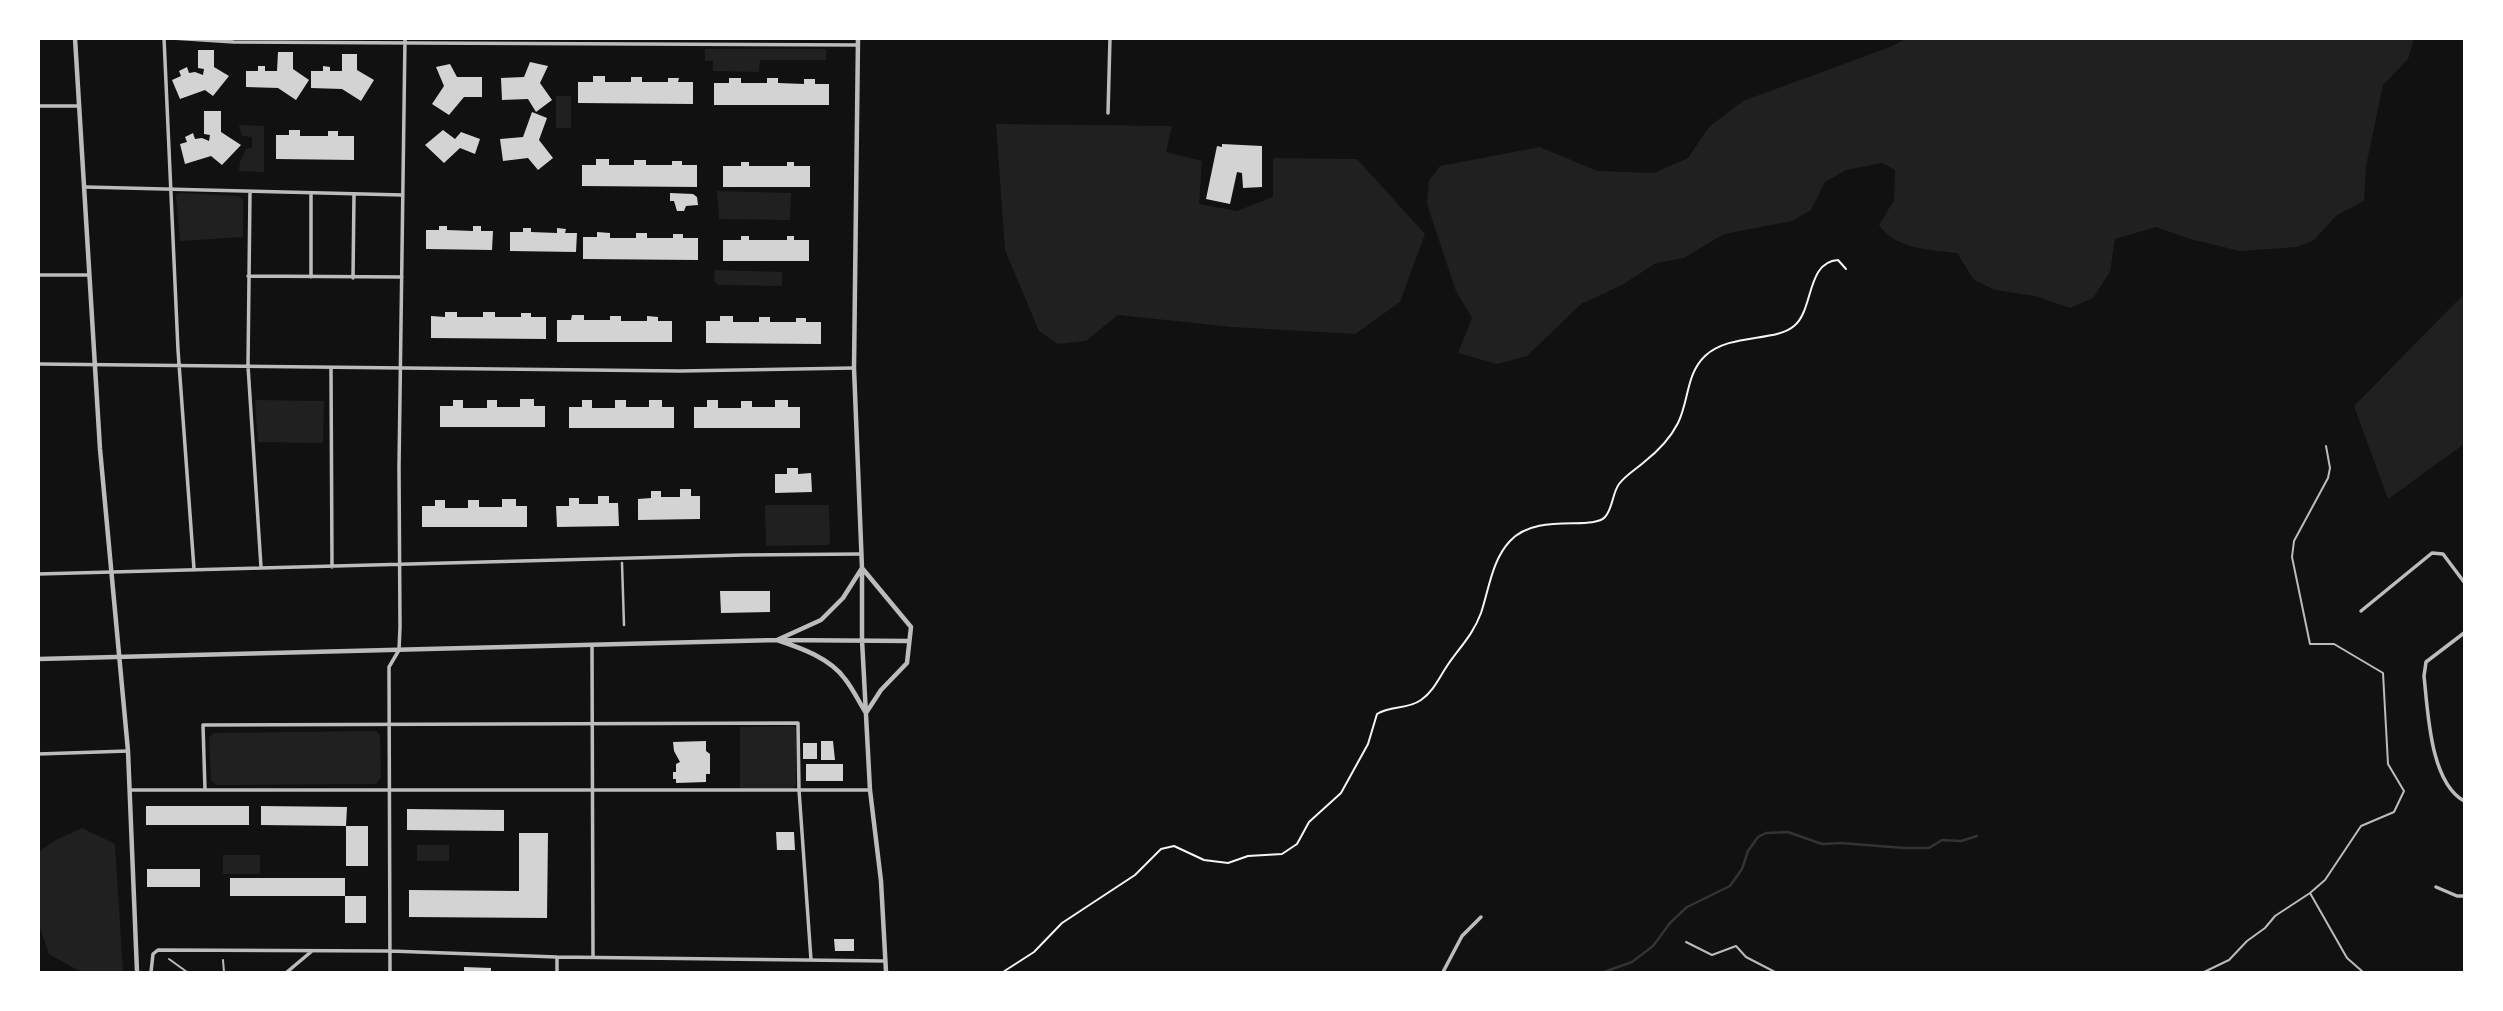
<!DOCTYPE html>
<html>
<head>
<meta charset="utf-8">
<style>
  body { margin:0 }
  #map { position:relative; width:2503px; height:1011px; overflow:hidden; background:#111; font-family:"Source Serif 4",serif }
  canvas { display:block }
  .frame { position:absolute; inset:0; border:40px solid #fff; pointer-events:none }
</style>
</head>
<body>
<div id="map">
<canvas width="2503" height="1011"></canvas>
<div class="frame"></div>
</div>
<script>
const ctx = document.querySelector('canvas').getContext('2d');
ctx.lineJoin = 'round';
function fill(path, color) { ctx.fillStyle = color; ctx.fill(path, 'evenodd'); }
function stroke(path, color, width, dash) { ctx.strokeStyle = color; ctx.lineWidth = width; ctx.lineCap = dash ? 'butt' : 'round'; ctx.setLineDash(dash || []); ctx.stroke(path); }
fill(new Path2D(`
  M1905,39H2414L2408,59L2383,85L2366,166L2364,201L2337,215L2314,240L2297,247L2240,251L2190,239L2156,227L2115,239L2110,272L2093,298L2070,308L2035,296L1995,290L1974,280L1957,253C1931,250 1894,249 1879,225L1894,200L1895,170L1882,163L1846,170L1825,182L1811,210L1792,221L1724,234L1684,258L1656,263L1622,285L1581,304L1527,356L1497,364L1458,353L1472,318L1456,291L1427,204L1429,181L1440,166L1540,147L1597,171L1654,173L1688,158L1709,127L1743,101L1890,47Z
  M705,49H826V60H760L759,72L713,71V61H705Z
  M571,96V128H556V96Z
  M996,124L1172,126L1166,152L1202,161L1199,204L1237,211L1273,197V158L1357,159L1425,234L1400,302L1355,334L1232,327L1118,315L1086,341L1058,344L1039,331L1005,250Z
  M239,125L264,126V172L239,171L240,162L246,149L252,148V137L242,136Z
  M717,191L791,193L790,220L719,219Z
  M180,193L239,196L243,200V237L180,241L176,195Z
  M715,270L782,272V286L718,285L714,281Z
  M2464,294V444L2388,499L2354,406Z
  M255,400L324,401L323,443L258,442Z
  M765,505H829L830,543L828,545L766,546Z
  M793,726L796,729V785L792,789H740V727Z
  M376,731L380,735L381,778L376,784L216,785L211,780L209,737L214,733Z
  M82,828L115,844L123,972H81L49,954L39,925V852L54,841Z
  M417,845H449V861H417Z
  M223,855H260V874H223Z`), '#202020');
stroke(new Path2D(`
  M1604,972L1632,962L1653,946L1670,923L1687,907L1730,886L1742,869L1748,851L1758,837L1766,833L1788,832L1822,844L1841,843L1904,848H1929L1942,840L1961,841L1977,836`), '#333', 2.5);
fill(new Path2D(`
  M198,50H214V67L229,76L213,96L205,90L180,99L172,80L181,76L179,71L187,67L189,73L195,72L203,75L204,69L198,68Z
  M278,52H293V69L309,80L296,100L278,88L246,87V71H258V66H265V71H277Z
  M342,54H357V70L374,80L361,101L342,89L311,88V71H323V66L330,67V71H342Z
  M530,62L548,66L540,83L552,100L536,112L528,99L502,100L501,78L524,77Z
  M450,64L457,77H482V97H464L449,115L432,104L444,86L436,67Z
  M593,76H605V82H631V77H642V82H668V78H679L678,82H693V104L578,103V82H593Z
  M729,78H741V83H767V78H778V83L804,84V79H815V84H829V105H714V83H729Z
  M204,111H221V132L241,145L222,165L211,156L185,164L180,144L187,142L185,137L193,133L195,139L202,138L209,141L210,135L204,134Z
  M532,112L547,118L539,140L553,158L538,170L528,158L503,161L500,139L523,137Z
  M289,130H300V136H328V131H338V136H354V160L276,159V135H289Z
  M443,130L455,139L461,132L480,139L475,154L460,148L444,163L425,145Z
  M1222,144L1262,146V187L1243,188L1242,173L1237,172L1230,204L1206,199L1217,146L1222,147Z
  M596,159H609V165H634V160H646V165H672V161H682V165H697V187L582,186V165H596Z
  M741,162H749V166H787V162H794V166H810V187H723V166H741Z
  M670,193L693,194L697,197L698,205L686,206L684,211H677L674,201H670Z
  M439,226H447V230L473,231V226H481V231H493L492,250L426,249V230H439Z
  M523,228H531V232L557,233V228L566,229L565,233H577L576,252L510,251V232H523Z
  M597,232L610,233V238H636V233H647V238H673V234H683V238H698V260L583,259V237H597Z
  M741,236H749V240H787V236H794V240H809V261H723V240H741Z
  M445,312H457V317H483V312H495V317H521V313H531V317H546V339L431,338V316L445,317Z
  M572,315H584V320H610V316H621V321H647V316L658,317V321H672V342H557V320H571Z
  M720,316H733V322H759V317H770V322H796V318H806V322H821V344L706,343V321H720Z
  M520,399H534V406H545V427H440V406H453V400H463V408H487V400H497V407H520Z
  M582,400H592V408H615V400H626V407H649V400H662V407H674V428H569V407H582Z
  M707,400H718V408H741V401H752V407H775V400H788V407H800V428H694V407H707Z
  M787,468H798V474L811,473L812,492L775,493V474H787Z
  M680,489H691V496H700V519L638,520V499L651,498V491H661V497H680Z
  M598,496H609V503H618L619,526L557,527L556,506H569V498H579V504H598Z
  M502,499H516V506H527V527H422V506H435V500H445V508H468V500H479V507H502Z
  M720,591H770V612L721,613Z
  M706,741V751L710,754V774H706V782L676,783V779H673V772H676V764L680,762L674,751L673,742Z
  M821,741H833L835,760H821Z
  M803,743H817V759H803Z
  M806,764H843V781H806Z
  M146,806H249V825H146Z
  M261,806L347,807L346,826L261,825Z
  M407,809L504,810V831L407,830Z
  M346,826H368V866H346Z
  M776,832H794L795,850H777Z
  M519,833H548L547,918L409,917V890L519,891Z
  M147,869H200V887H147Z
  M230,878H345V896H230Z
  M345,896H366V923H345Z
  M834,939H854V951H835Z
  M464,967L491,968V972H464Z`), '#d3d3d3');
stroke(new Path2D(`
  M1003,972L1034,952L1062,923L1135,875L1161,849L1174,846L1204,860L1228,863L1248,856L1282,854L1297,844L1309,822L1341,793L1368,744L1377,714C1391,705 1407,710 1421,700C1433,692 1439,678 1447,666C1459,648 1473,635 1481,613C1489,589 1492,560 1510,541C1537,512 1592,531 1605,517C1613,508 1612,494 1619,484C1626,475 1635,470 1643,463C1657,452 1670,439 1678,423C1689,401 1686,374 1705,356C1729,333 1776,342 1794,326C1814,310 1806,262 1838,260L1846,269`), '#f5f5f5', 2);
stroke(new Path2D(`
  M2310,893L2325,880L2361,826L2394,812L2404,791L2388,764L2383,673L2334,644H2310L2292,557L2294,541L2328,478L2330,468L2326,446
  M1686,942L1712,955L1736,946L1746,957L1775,972
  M169,959L187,972
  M223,960L224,972
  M2204,972L2229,960L2247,941L2265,928L2275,916L2310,893L2347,958L2363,972`), '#bcbcbc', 2);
stroke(new Path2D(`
  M622,563L624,625`), '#bcbcbc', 2.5);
stroke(new Path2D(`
  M164,38L178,350L194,569
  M172,38L234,42L417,43L858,45
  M38,106H78
  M1108,113L1110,38
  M85,187L403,195
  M250,192L248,366L261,567
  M38,275H88
  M248,276L402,277
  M311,277V193
  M353,278L354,194
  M38,364L680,371L854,368
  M331,368L332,567
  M38,574L744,555L861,554
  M2361,611L2432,553L2443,554L2464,582
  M2464,633L2426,662L2424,676C2428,712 2430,782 2464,801
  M592,645L593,957
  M38,754L128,751
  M130,790H870
  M205,790L203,725L798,723L799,790L811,960
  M2436,887L2457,896H2464
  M557,957V972
  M151,972L153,954L158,950L390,951L557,957L885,961
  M287,972L312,951
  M390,972L389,667L399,650L400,627L399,467L405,38
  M1443,972L1462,936L1481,917`), '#bcbcbc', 3.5);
stroke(new Path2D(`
  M75,38L100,449L128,751L137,972
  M858,38L854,368L862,568V640L870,790L881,881L886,972
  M862,568L911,627L907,663L881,690L866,713C859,702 853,689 845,679C830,658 801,648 777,640L821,620L843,598Z
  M38,659L777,640L909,641`), '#bcbcbc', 4.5);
</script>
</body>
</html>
